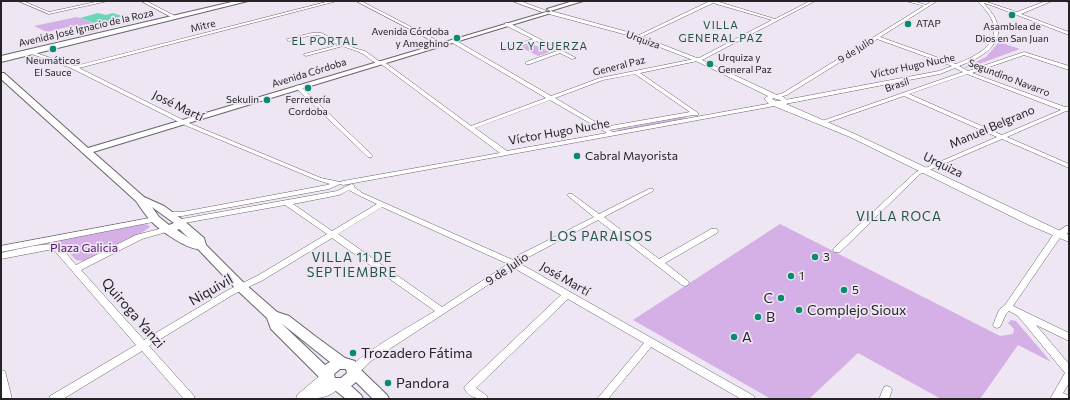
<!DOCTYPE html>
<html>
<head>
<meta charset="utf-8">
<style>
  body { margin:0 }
  #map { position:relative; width:1070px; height:400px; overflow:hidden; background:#eee6f2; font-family:Commissioner,sans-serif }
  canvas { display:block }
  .frame { position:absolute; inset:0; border:2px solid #262327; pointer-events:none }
</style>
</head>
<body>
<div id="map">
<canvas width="1070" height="400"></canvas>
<div class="frame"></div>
</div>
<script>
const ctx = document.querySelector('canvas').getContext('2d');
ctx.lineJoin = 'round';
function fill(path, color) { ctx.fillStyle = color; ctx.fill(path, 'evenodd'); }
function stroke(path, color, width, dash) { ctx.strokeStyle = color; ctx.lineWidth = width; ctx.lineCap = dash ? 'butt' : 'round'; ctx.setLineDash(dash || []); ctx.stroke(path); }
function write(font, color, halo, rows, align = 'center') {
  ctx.font = font + ' Commissioner,sans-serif'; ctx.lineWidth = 3.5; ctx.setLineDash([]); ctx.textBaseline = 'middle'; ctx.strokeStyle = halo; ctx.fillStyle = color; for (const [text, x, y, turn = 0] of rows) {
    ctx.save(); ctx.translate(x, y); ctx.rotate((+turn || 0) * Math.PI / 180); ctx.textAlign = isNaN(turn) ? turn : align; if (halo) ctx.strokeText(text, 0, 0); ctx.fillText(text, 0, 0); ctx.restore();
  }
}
fill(new Path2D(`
  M77,17L108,28L88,33L72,26L47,32L34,26Z
  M999,42L1020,49L968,68L965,67L986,57Z
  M532,44L548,51L549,52L538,56L521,47Z
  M684,117L687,118L619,131L616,130Z
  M145,224L148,225L150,227L143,232L84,261L76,260L62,245L58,244L1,254V251Z
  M780,224L1000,336L1013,334L1014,329L1008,323L1011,320L1016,321L1051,362L1018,345L980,399H941L858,353L809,399H771L633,320Z`), '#d5b0e6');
fill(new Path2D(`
  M98,13L106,15L113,13L122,16L114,19L120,21L103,26L80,18Z`), '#6dd6b8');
const minor = new Path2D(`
  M18,1H23L49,12L100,1H108L49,14Z
  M141,1H146L177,17L173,18Z
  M330,1H337L79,68L191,124L321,178L340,182L343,181L500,153L381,64C373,64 368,56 361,53C356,50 349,49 343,46L306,56L304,55V54L339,45L320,35H312L289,41L287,40V39L312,33H321L354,48L365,51L379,61H383L471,126L546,98L451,42V40H455L551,96L600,78L699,58L772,20L713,3L639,38L635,37L710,1H716L775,19L810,1H815L702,60L640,73L698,113V115H693L609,130L613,132L778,102L781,104L780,105L343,185L340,184L329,189L182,216H169L165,214L169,212H182L327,185L330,184L317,180L187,126L71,68L26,52L30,51L75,66ZM635,74L690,112L604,127L555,98L603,80ZM550,100L607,133L507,151L475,128Z
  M356,1H361L444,44L440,45Z
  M906,1H913L926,5L932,1H937L880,37L956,64C975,57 1004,43 991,18C988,12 982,6 978,1H984L1017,12L1046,1H1052L1021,14L1069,32V35L996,7L984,3C987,8 993,13 995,18C1008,44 979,59 959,66L968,71L1024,52L1069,66V70L1024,55L972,73L1065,107L1069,106V111H1066L1007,137L1069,164V168L1002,139L920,174L840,252H834L833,250L834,248L916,172L997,137L904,96L826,123L824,124L821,122L822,121L963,72L955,68L940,74L785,104L782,102L785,100L939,71L952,66L877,39L787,95L776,98L773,96L783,93L924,6ZM967,74L1061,110L1002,135L909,94Z
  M1066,1H1069V2H1067Z
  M505,23H509L576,58L572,59L560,53L530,64H526V62L557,51L536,41L505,51H501V49L533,39L505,25Z
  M298,85L300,86L372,155L373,156L372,157H368L296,88L295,87Z
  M352,184L355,186L354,187L362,193L513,260L519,255L594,217L568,196L567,195L568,194H572L599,214L649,189H653L654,190L653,191L604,217L659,259L711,229H717L718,231L717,233L665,263L688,281L689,283L688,285L685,286L682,285L598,220L525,259L519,263L754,396L755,399H741L651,347L608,399H597L644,343L568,299L476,388L487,396L488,399C478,399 469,398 464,388L466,385L561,295L514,268L371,361C366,366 359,375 351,373L349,370C356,356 419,321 435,311L332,238L263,280L234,294L149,346L194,396L195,399H184L142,351L63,399H49L50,396L136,345L54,250H48L1,259V253C16,250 45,242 59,245L76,265L136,235L167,227H170L171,229L170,231L142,239L81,270L144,340L228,290L257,276L327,234L285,205L179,224H176L175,222L176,220L337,191L347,186ZM349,190L358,195L377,204L332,231L293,204L339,195ZM382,207L508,264L442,307L338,234Z
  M155,217L159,219L158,221L1,252V246Z
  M1066,226H1069V232L1059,239L1013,306L1069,333V341L1036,325L1069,364V383L1063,393L1069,396V399H1050L1065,373L1018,316L1009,311L1006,314L1000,327L997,328L994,327L993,325L999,310L1005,305L1053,235Z
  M887,386L890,387L892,390L889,399H879L884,387Z`);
const tertiary = new Path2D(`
  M512,1H520L547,11L542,12Z
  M551,11L635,34L702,60L777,95L784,97L789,102L786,104L855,134L1069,235V242L1029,225L850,137L769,104L764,99L768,96L698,62L631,36L549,14L548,13ZM773,98L780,100L781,101H776L772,99Z
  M1,370L5,371L12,399H1Z
  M327,372L331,373L333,377L332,380H334L338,381L340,385C333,400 310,399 296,399L297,395L323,373Z`);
const secondary = new Path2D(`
  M573,1H583L550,11L547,9Z
  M546,12L551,13L93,152L144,197L164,206L183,220L204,238L206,245L245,284L277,312L289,316L315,336L345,358L355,361L360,369L387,395L389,399H373L356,382L351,386L361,395L363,399H346L336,391L325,387L321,379L271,329L267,318L237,290L198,249C185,248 161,231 152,222C146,216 141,208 136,201L1,79V73H4L88,148ZM152,207L174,223L169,225L159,217ZM179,229L189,238L177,230ZM281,323L330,362L325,365ZM340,369H346L347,373L341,378H335L334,374Z`);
const primary = new Path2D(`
  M236,1H248L1,62V56Z`);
stroke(minor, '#6b646e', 1);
stroke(tertiary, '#6b646e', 1);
stroke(secondary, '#6b646e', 2);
stroke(primary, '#6b646e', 2);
fill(minor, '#fff');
fill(tertiary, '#fff');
fill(secondary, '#fff');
fill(primary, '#fff');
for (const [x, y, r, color] of [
  [1012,15,4,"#088b71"],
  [908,24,4,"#088b71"],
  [457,38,4,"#088b71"],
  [53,49,4,"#088b71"],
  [710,64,4,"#088b71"],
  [308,88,4,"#088b71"],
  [267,100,4,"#088b71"],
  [577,156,4,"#088b71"],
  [815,257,4,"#088b71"],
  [791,276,4,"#088b71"],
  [844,290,4,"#088b71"],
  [781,298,4,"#088b71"],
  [799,310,4,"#088b71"],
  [758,317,4,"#088b71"],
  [734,337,4,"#088b71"],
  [353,353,4,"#088b71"],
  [388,383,4,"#088b71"]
]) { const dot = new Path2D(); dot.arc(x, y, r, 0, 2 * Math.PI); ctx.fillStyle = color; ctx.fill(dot); stroke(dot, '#eee6f2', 1.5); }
write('10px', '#262327', '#eee6f2', [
  ["ATAP",916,24,"left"],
  ["Asamblea de",1012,27],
  ["Dios en San Juan",1012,39],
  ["Avenida Córdoba",449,32,"right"],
  ["y Ameghino",449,44,"right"],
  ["Urquiza y",718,58,"left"],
  ["General Paz",718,70,"left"],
  ["Neumáticos",53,61],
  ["El Sauce",53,73],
  ["Sekulin",259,100,"right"],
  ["Ferretería",308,100],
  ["Cordoba",308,112]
]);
write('10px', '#262327', '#eee6f2', [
  ["Mitre",203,26,-14],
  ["Avenida José Ignacio de la Roza",86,28,-13],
  ["Urquiza",643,40,20],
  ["9 de Julio",856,50,-32],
  ["General Paz",619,66,-14],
  ["Víctor Hugo Nuche",913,66,-12],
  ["Avenida Córdoba",309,73,-17],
  ["Segundino Navarro",1009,78,21],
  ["Brasil",897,85,-19]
]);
ctx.letterSpacing = '1px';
write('11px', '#225547', '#eee6f2', [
  ["VILLA",721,25],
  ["GENERAL PAZ",721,38],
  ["EL PORTAL",325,41],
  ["LUZ Y FUERZA",544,46]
]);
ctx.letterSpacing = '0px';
write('12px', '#262327', '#eee6f2', [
  ["José Martí",178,106,26],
  ["Manuel Belgrano",992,127,-23],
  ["Víctor Hugo Nuche",559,132,-10],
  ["Urquiza",943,165,26],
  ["9 de Julio",507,269,-34],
  ["José Martí",565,279,30]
]);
write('12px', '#262327', '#eee6f2', [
  ["Cabral Mayorista",585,156],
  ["3",823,257],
  ["1",799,276],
  ["5",852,290]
], 'left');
write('12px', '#531969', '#eee6f2', [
  ["Plaza Galicia",84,248]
]);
ctx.letterSpacing = '1px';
write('13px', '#225547', '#eee6f2', [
  ["VILLA ROCA",899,217],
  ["LOS PARAISOS",601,237],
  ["VILLA 11 DE",352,258],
  ["SEPTIEMBRE",352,273]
]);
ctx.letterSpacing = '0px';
write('14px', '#262327', '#eee6f2', [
  ["Niquivil",211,290,-30],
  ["Quiroga Yanzi",133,313,49]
]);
write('14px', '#262327', '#eee6f2', [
  ["C",773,298,"right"],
  ["Complejo Sioux",807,310],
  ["B",766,317],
  ["A",742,337],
  ["Trozadero Fátima",361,353],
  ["Pandora",396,383]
], 'left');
</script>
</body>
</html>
